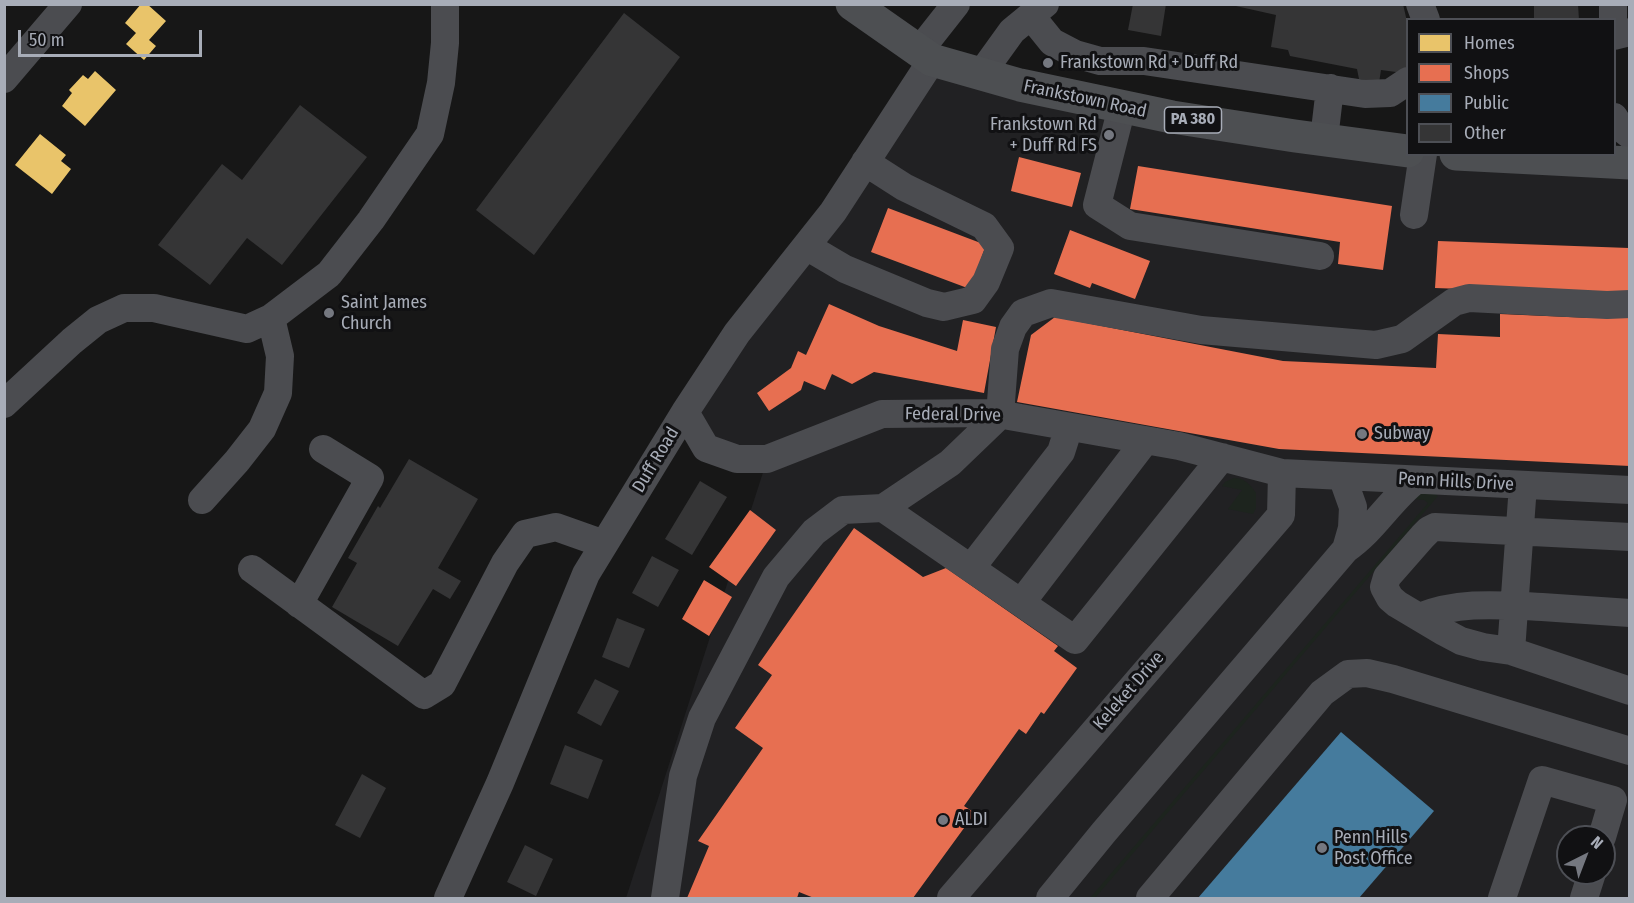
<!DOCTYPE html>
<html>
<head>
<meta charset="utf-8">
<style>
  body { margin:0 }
  #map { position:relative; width:1634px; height:903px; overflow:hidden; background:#171717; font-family:"Fira Sans Condensed",sans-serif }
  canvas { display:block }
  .frame { position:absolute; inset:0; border:6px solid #a8adb8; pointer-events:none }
  .legend { position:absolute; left:1406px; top:18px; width:210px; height:138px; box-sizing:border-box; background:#111113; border:2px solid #4d4f55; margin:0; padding:8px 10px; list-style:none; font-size:18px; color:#a8adb8 }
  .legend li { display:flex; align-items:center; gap:12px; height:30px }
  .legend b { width:30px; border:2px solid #4d4f55 }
  .north { position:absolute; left:1556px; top:825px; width:60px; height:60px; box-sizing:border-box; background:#111113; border:2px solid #4d4f55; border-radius:50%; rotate:42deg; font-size:16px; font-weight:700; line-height:24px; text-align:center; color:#a8adb8 }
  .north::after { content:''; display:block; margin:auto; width:21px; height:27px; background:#757880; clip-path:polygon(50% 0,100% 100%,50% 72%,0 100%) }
  .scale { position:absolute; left:18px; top:30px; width:184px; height:27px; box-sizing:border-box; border:3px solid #a8adb8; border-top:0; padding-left:8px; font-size:18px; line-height:21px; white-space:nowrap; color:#a8adb8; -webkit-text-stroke:4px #111113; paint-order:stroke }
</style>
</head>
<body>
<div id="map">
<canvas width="1634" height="903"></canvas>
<div class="frame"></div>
<ul class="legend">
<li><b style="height:16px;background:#e9c46a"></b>Homes</li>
<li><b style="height:16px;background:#e76f51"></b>Shops</li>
<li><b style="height:16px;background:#457b9d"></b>Public</li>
<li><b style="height:16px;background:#353536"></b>Other</li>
</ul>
<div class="north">N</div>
<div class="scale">50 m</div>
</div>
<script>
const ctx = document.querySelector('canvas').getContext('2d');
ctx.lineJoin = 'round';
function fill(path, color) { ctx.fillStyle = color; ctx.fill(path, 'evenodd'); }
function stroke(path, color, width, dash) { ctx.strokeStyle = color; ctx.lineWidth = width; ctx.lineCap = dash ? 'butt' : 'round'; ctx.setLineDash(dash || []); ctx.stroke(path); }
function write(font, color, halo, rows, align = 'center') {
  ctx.font = font + ' "Fira Sans Condensed",sans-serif'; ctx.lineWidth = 6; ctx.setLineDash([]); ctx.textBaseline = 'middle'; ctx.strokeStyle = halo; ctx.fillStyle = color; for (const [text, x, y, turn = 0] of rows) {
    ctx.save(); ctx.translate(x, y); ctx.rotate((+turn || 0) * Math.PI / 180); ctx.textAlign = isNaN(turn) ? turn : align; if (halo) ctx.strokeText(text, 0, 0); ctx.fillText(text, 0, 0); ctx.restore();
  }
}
fill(new Path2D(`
  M932,60L1408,154L1456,155L1629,163V898H626L767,460L706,448L685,412ZM1568,837H1604V873H1568Z`), '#212123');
fill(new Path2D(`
  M1234,478C1244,478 1250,484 1256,493V508L1253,514L1228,509L1242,490L1222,486L1225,482Z
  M1418,493L1435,494L1438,496L1095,898H1090L1428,503L1424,500L1405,498Z`), '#1d241e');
fill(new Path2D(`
  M141,4H147L166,21L149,40L156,46L144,60L126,44L136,33L125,23Z
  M95,71L116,90L85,126L62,106L72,93L69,90L83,75L88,79Z
  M40,134L66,155L61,161L71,169L52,194L15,165Z`), '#e9c46a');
fill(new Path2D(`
  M1019,157L1081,173L1072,207L1011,191Z
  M1138,166L1392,206L1383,270L1338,264L1340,242L1130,209Z
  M888,208L986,245L970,289L871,252Z
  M1070,230L1150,261L1135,299L1092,283L1090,288L1054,274Z
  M1438,241L1629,248L1628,295L1435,288Z
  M829,304L879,326L957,351L963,320L996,327L984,393L874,372L852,384L832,374L825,390L804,381L801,390L769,411L757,393L791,368L798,351L806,355Z
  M1500,314L1591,318L1630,314V466L1279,449L1017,402L1031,335L1055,317L1283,361L1436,368L1438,334L1500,337Z
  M750,510L776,530L736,586L709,567Z
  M854,528L923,577L946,568L1058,646L1054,651L1077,668L1044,714L1041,712L1026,734L1019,729L964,806L975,813L913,898H814L799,892L797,898H687L709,846L698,841L763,748L735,728L772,675L758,665Z
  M704,580L732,597L709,636L682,619Z`), '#e76f51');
fill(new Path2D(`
  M1341,732L1434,811L1359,898H1198Z`), '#457b9d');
fill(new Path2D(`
  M1133,4H1166L1161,36L1128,30Z
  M1227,4H1403L1408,26V70L1396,72L1381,70L1379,83L1359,79L1357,69L1290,56L1288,50L1271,47L1276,15Z
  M1534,4H1578L1579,20H1534Z
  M624,13L680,57L534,255L476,210Z
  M300,105L367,157L282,265L247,238L210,285L158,245L222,164L242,180Z
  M409,459L478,499L438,568L461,581L450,599L433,589L398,646L332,607L357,563L348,558L378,506L380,508Z
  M700,481L727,497L692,555L665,539Z
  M652,556L679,570L658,607L632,593Z
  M617,618L645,629L629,668L602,657Z
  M595,679L619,691L601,726L577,713Z
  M565,745L603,760L588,799L550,784Z
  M362,774L386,788L360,838L335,825Z
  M525,845L553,859L536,896L507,882Z`), '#353536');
stroke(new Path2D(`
  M1420,4L1426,20
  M1613,4V20
  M1031,16L1052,42L1075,54L1100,61H1144L1365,94L1390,93L1408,81
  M1614,36L1630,32
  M919,51L956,4
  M981,74L1012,31L1045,4
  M4,79L68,4
  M1122,107L1097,205L1130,226L1320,256
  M1614,117L1621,128L1630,135
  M1324,139L1330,88
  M1414,215L1423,154
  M806,246L845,269L927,303L944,307L973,300L986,282L1000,248L984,226L904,187L865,162
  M4,404L72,341L98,320L124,308H154L247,329L271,318L329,274L371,220L430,134L441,83L445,43V4
  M685,412L706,448L737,459H767L882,414L992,413L1179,446L1282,473L1630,490
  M1342,476L1353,507L1352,528L1346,549
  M1523,485L1511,651L1630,691
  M202,500L237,461L262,429L278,393L280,356L271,318
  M883,508L1075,640L1222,457
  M971,568L1061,452L1069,427
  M252,569L424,695L442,684L505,563L525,534L556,527L604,544
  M1021,603L1145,441
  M299,604L370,478L323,449
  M1419,617C1460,601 1498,605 1542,607C1571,609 1600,611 1630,613
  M1511,651L1483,647L1461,641L1444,632L1397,604L1390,598L1384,587L1387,577L1423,536L1429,530L1435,527L1630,537
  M448,898L500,783L586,574L685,412L737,333L833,212L932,60
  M665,898L683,776L702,718L776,577L814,532L843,510L883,508L950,463L1000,415L1005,349L1013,327L1023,313L1051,303L1201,330L1376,345L1402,339L1454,302L1469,298L1607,305L1630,304
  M951,898L1281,515L1282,473
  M1050,898L1104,832L1346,549C1373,531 1390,500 1416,480
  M1150,898L1322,693L1348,674L1367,673L1393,679L1630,751
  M1502,898L1542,780L1613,800L1602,837
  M1584,898L1592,873`), '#4b4c50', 28);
stroke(new Path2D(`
  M852,4L932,60L1020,85L1172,117L1295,136L1408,151
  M1456,154L1630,163`), '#4d4f52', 33);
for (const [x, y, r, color] of [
  [1048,63,6,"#757880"],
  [1109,135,6,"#757880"],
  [329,313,6,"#757880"],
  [1362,434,6,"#757880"],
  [943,820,6,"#757880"],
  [1322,848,6,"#757880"]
]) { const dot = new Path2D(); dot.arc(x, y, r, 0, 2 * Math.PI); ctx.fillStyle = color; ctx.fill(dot); stroke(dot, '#111113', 2); }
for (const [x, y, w] of [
  [1193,120,57]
]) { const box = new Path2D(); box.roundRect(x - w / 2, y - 13, w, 26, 4.5); ctx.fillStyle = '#111113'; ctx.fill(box); stroke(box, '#a8adb8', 1.5); }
write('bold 16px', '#a8adb8', null, [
  ["PA 380",1193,120]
]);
write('18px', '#a8adb8', '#111113', [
  ["Frankstown Rd + Duff Rd",1060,63],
  ["Frankstown Rd",1097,125,"right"],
  ["+ Duff Rd FS",1097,146,"right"],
  ["Saint James",341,303],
  ["Church",341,324],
  ["Subway",1374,434],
  ["ALDI",955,820],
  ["Penn Hills",1334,838],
  ["Post Office",1334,859]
], 'left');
write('18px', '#a8adb8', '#111113', [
  ["Frankstown Road",1085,99,12],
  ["Federal Drive",953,415,1],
  ["Duff Road",656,460,-59],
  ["Penn Hills Drive",1456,482,3],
  ["Keleket Drive",1129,691,-49]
]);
</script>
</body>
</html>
